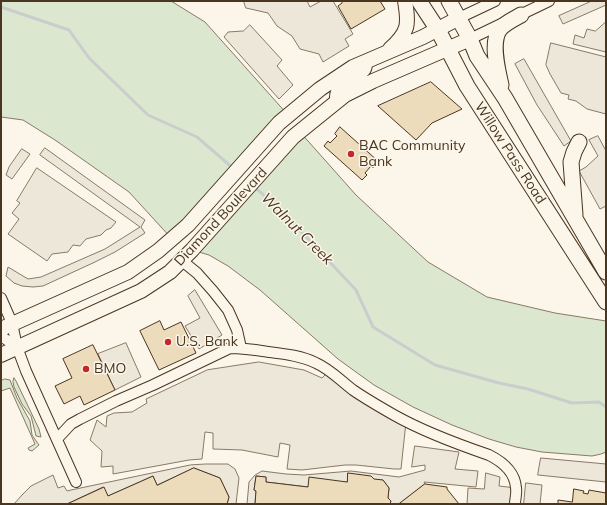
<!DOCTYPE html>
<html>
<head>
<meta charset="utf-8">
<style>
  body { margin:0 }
  #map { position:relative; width:607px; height:505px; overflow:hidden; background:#fbf6e9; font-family:Mulish,sans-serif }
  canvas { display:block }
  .frame { position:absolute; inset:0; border:2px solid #4a3520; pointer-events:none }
</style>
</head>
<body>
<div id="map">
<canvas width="607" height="505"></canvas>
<div class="frame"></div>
</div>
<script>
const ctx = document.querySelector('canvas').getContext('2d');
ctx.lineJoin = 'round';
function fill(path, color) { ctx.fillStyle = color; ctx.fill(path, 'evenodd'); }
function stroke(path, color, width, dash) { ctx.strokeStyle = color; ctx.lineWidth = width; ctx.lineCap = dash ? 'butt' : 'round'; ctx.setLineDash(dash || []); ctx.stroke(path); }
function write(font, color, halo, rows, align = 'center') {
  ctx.font = font + ' Mulish,sans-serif'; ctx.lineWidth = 3; ctx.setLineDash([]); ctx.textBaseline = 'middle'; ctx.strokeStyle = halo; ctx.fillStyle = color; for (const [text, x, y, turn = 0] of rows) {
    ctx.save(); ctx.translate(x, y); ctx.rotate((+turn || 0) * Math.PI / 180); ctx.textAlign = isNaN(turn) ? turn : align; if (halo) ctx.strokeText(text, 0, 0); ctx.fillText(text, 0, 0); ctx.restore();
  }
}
const green = new Path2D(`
  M1,1H171L205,22L288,115L172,239L129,192L55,140L23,120L1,117Z
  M300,132L356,195L428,262L487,297L555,313L606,321V452L601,454L592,456L542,452L516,447L489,439L452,425L413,407L374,385L338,359L260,290L228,266L209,255L192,250Z
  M14,378L16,381L39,429L41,437L36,436L31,416L22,404L14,387L13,382Z
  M5,379L10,380L17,398L30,421L32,435L39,445L32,451L29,450L28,448L35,444L10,388L1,391V381Z`);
fill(green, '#dce7d0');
stroke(green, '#887966', 1);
const parking = new Path2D(`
  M244,1H307L310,7L321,1H333L353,34L345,39L349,46L323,62L319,54L300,49L292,36L277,26L268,13L246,8Z
  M592,1H606V5L563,24L559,16Z
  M606,22V52L573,44L575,35L584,38L587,29L595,31Z
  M250,25L282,60L277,66L293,85L279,99L224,37L228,32L243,31Z
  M551,43L606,57V114L587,109L576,101L568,99L569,95L561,93L550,74L546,65Z
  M524,59L571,141L564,146L537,105L515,64Z
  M598,136L606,151V206L600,209L579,171L586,167L598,156L589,140Z
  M45,148L145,220L141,227L145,233L115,252L95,262L43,286L33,287L22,286L14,283L6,276L8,267L28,279L41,277L105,249L140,227L40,155Z
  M22,149L30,154L12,179L6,175L9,167Z
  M37,168L116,222L111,228L106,230L101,235L86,239L80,246L73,245L68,252L52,254L47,261L8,234L19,219L12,213L20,203L17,201Z
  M195,290L222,335L199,349L185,326L200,318L188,296Z
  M126,343L141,377L115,390L98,354Z
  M259,362L304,370L322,378L329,371L406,422L401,469H394L356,465H345L302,470L287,469L290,445L280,443L278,457L242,450L213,449V433L205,432L202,459L189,460L113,474V466L101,467L102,451L90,440L97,420L106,427L107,416L114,413L132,412L147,403L146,399L207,370Z
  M415,446L459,452L455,469L478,471L476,487L424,482L425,484L399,504H390L391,501L388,498L389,488L383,480L347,482L308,487L266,482V477L256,476L254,490L256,491L255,504H247L249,482L255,475L262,471L286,474L304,475L351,471L399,477L425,470V465L412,467Z
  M541,458L606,464V482L538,475Z
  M206,464H228L235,469L239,478L236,504H227L229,497L220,478L194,468L157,485L153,476L108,496L103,487L67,504H14L22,495L31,486L53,475L58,488L64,486L67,491L71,490L190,465Z
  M486,473L500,477L499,486L516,488L515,504H467L468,488L484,489Z
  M526,483L542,485L540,504H524Z`);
fill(parking, '#ede7d9');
stroke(parking, '#887966', 1);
stroke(new Path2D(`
  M1,7L69,30L89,58L148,115L197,137L234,169
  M253,186L278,207L356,290L373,327L435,365L499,383L528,389L572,403L599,402L606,407`), '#c9cecd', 3);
const building = new Path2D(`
  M341,1H380L385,9L351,29L338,6L342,3Z
  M431,82L462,109L432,123L416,140L378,106Z
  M340,127L379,162L373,168L371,166L365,173L367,175L362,180L324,146L328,141L330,143L337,136L335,134Z
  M160,321L164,330L181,322L196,353L159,370L140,331Z
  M93,345L115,390L84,405L80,396L64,404L55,386L72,378L63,359Z
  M194,468L220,478L229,497L227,504H67L104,487L108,496L153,476L157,485Z
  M348,473L371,476L374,479L383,480L389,488L388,498L391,501L390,504H255L256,491L254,490L256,476L266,477V482L308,487L309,477L347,482Z
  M425,484L447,487V489L459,504H399Z
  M574,489L584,491L583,493L588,494L589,490L606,493V504H558V500L572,502Z`);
fill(building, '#ecdcbc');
stroke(building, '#4a3520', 1);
const street = new Path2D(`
  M459,18L495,1
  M470,39L549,1
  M181,260L197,273L213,291L228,310L237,330L241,348
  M1,298L12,323L17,347L1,336
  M17,347L26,371L76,482
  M57,439L71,424L80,419L116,401L153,385L230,348C244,348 256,350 269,352C285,354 302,356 316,363C330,369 341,381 353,390C366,399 380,407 394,415C424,432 457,444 489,455C503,462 515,472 516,488C517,493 515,499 515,504`);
const secondary = new Path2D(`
  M390,49C409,32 409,24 405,1
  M337,99C336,83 355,81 363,70C364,69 365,66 365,64
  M1,329L128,272L158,251L188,225L279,123L320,89L353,67L423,37L459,18
  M1,355L141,291L170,272L192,250L293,137L345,95L373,81L470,39`);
const primary = new Path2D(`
  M419,1L438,30L467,86L606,302
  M449,1L470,39L477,56L505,98L606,272
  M501,85C498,71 490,42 500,29C505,23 514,19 521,15
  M575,215L571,162L574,152L579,142`);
stroke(street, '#4a3520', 12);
stroke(secondary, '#4a3520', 16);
stroke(primary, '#4a3520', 17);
stroke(street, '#fbf6e9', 10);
stroke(secondary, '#fbf6e9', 14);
stroke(primary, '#fbf6e9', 15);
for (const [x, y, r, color] of [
  [351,154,4,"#c62828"],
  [168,342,4,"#c62828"],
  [86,369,4,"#c62828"]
]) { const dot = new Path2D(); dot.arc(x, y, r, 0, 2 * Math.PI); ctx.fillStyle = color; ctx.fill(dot); stroke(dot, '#fbf6e9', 1.5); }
write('14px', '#4a3520', '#fbf6e9', [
  ["BAC Community",359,146],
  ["Bank",359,162],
  ["U.S. Bank",176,342],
  ["BMO",94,369]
], 'left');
write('14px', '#4a3520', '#fbf6e9', [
  ["Willow Pass Road",510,153,57],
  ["Diamond Boulevard",221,217,-47]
]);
write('italic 15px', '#4a3520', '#fbf6e9', [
  ["Walnut Creek",297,229,45]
]);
</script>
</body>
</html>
